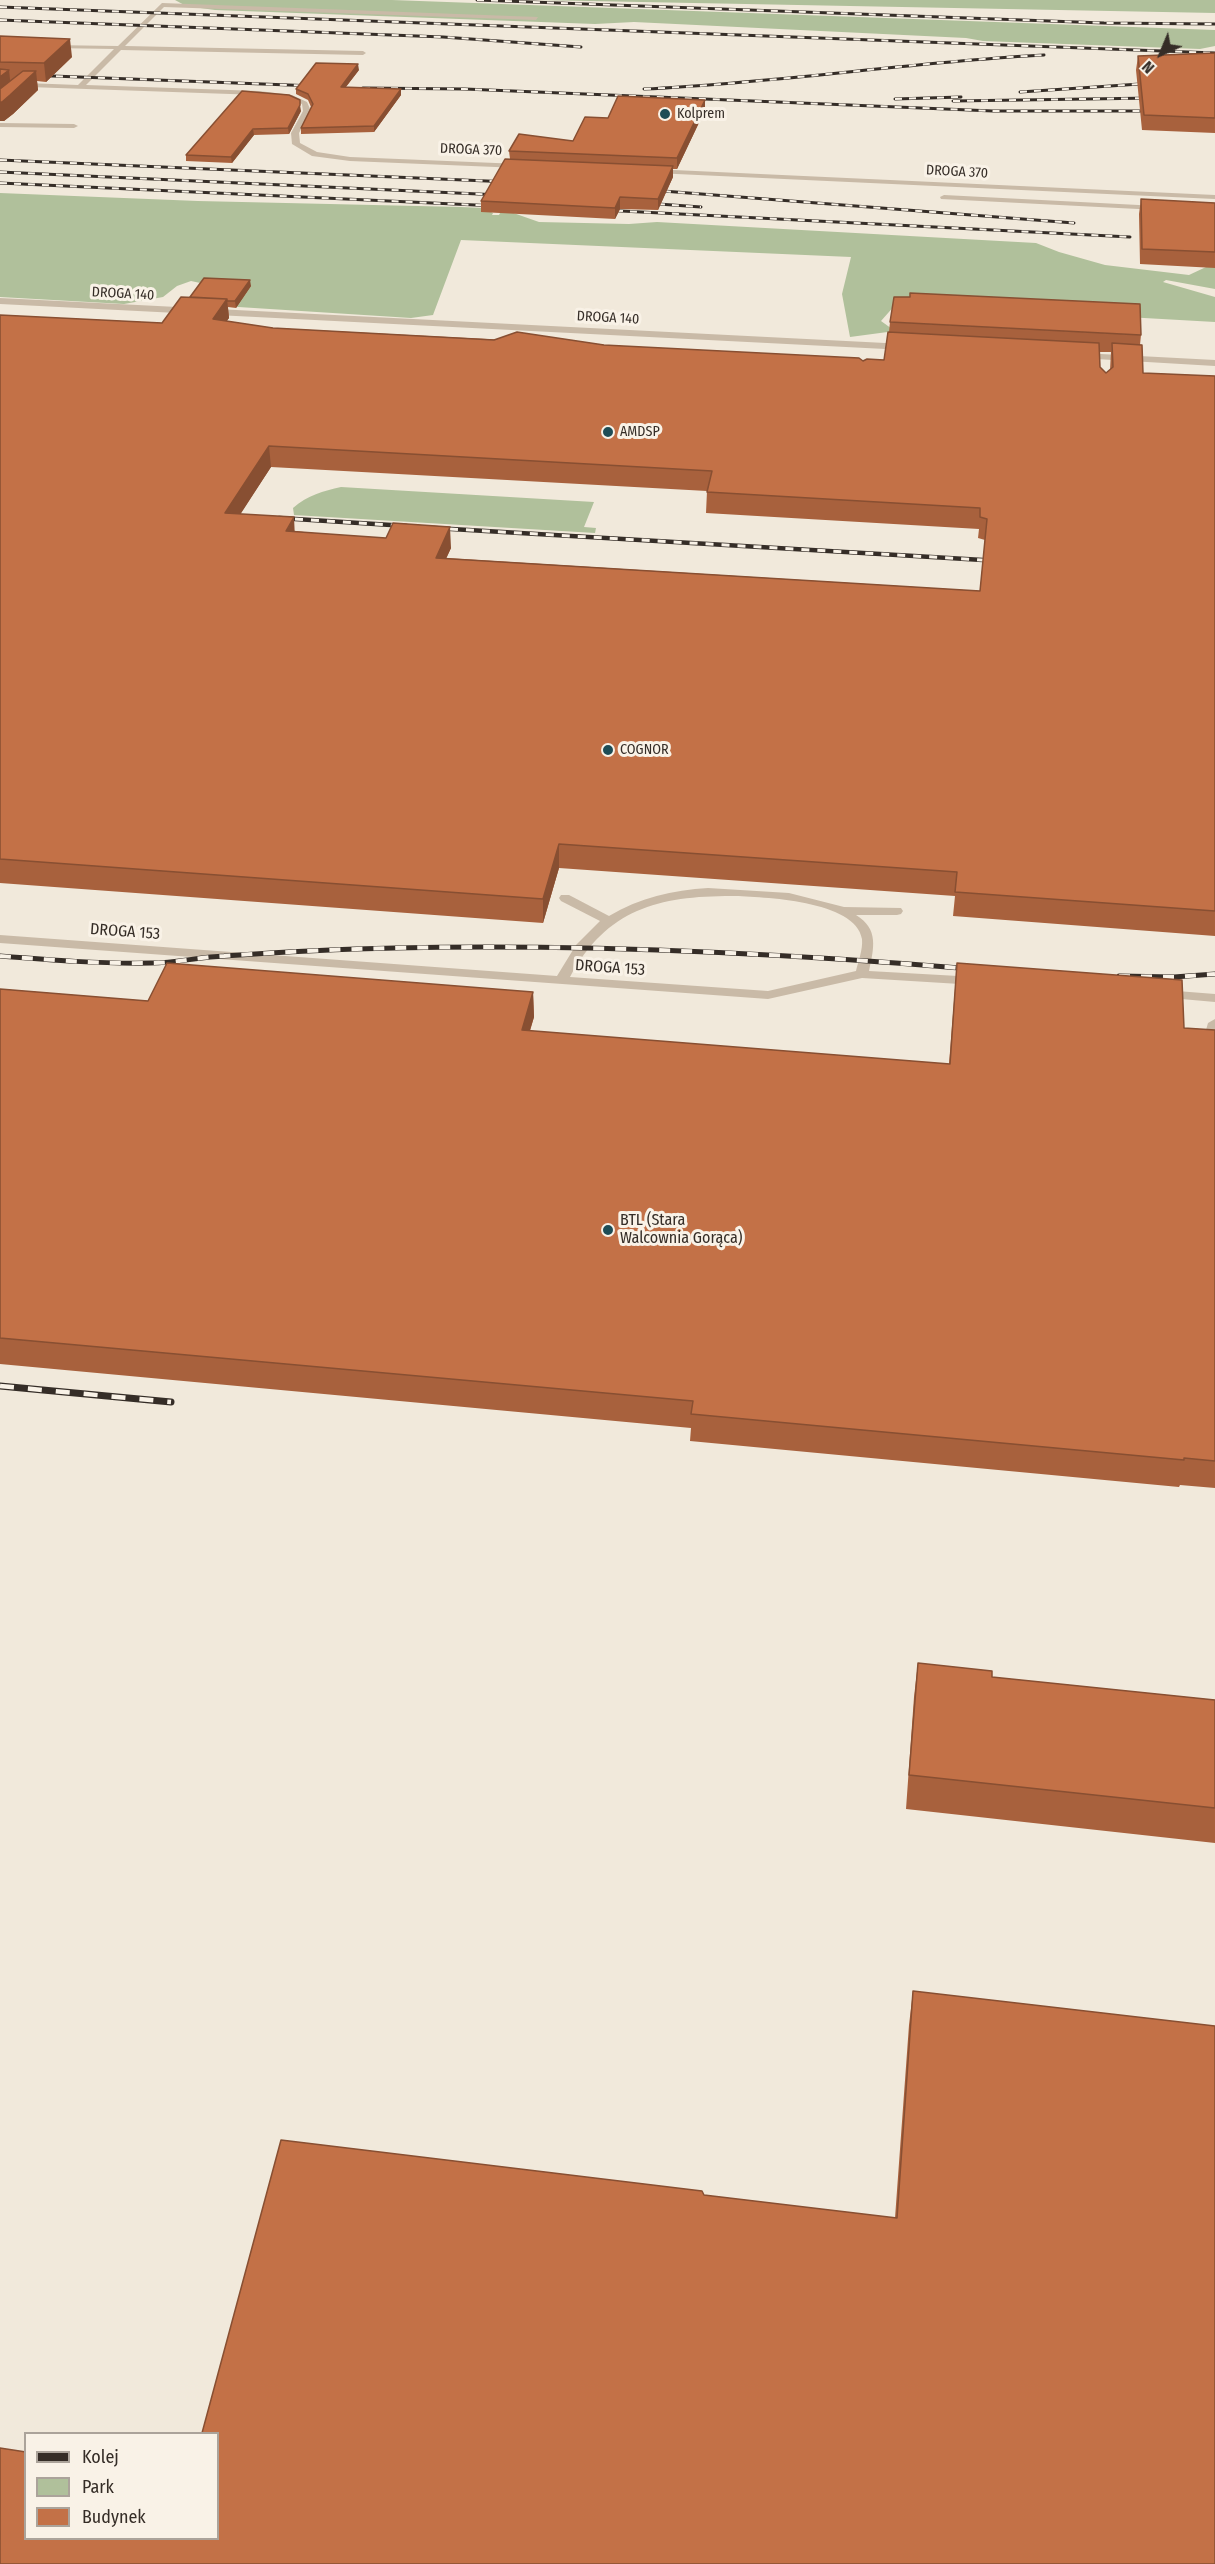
<!DOCTYPE html>
<html>
<head>
<meta charset="utf-8">
<style>
  body { margin:0 }
  #map { position:relative; width:1215px; height:2564px; overflow:hidden; background:#f1e9db; font-family:"Fira Sans Condensed",sans-serif }
  canvas { display:block }
  .legend { position:absolute; left:24px; top:2432px; width:195px; height:108px; box-sizing:border-box; background:#f9f2e7; border:2px solid #aba39a; margin:0; padding:8px 10px; list-style:none; font-size:18px; color:#352d27 }
  .legend li { display:flex; align-items:center; gap:12px; height:30px }
  .legend b { width:30px; border:2px solid #aba39a }
  .north { position:absolute; left:1131px; top:24px; width:60px; height:60px; -webkit-text-stroke:4px #f9f2e7; paint-order:stroke; rotate:224deg; font-size:16px; font-weight:700; line-height:24px; text-align:center; color:#352d27 }
  .north::after { content:''; display:block; margin:auto; width:21px; height:27px; background:#352d27; clip-path:polygon(50% 0,100% 100%,50% 72%,0 100%) }
</style>
</head>
<body>
<div id="map">
<canvas width="1215" height="2564"></canvas>
<ul class="legend">
<li><b style="height:8px;background:#352d27"></b>Kolej</li>
<li><b style="height:16px;background:#b0c09b"></b>Park</li>
<li><b style="height:16px;background:#c37147"></b>Budynek</li>
</ul>
<div class="north">N</div>
</div>
<script>
const ctx = document.querySelector('canvas').getContext('2d');
ctx.lineJoin = 'round';
function fill(path, color) { ctx.fillStyle = color; ctx.fill(path, 'evenodd'); }
function stroke(path, color, width, dash) { ctx.strokeStyle = color; ctx.lineWidth = width; ctx.lineCap = dash ? 'butt' : 'round'; ctx.setLineDash(dash || []); ctx.stroke(path); }
function write(font, color, halo, rows, align = 'center') {
  ctx.font = font + ' "Fira Sans Condensed",sans-serif'; ctx.lineWidth = 6; ctx.setLineDash([]); ctx.textBaseline = 'middle'; ctx.strokeStyle = halo; ctx.fillStyle = color; for (const [text, x, y, turn = 0] of rows) {
    ctx.save(); ctx.translate(x, y); ctx.rotate((+turn || 0) * Math.PI / 180); ctx.textAlign = isNaN(turn) ? turn : align; if (halo) ctx.strokeText(text, 0, 0); ctx.fillText(text, 0, 0); ctx.restore();
  }
}
fill(new Path2D(`
  M175,0H392L1215,30V46L1200,49L983,41L966,38L634,22L595,24L215,10L186,6Z
  M537,0H1215V13Z
  M0,193L198,201L461,207L483,208L493,213L492,215H499L502,209L539,222L629,224L657,222L1036,243L1059,252L1105,265L1189,275L1206,267L1215,257V289L1166,280L1163,282L1215,297V322L896,304L881,321L895,331L850,337L842,294L851,257L461,240L433,315L411,318L207,305L205,284L191,281L177,286L163,297L124,304L0,297Z
  M341,487L594,502L584,527L596,528L595,533L294,515L293,508C308,495 323,491 341,487Z`), '#b0c09b');
fill(new Path2D(`
  M162,3L538,17L536,20L164,7L125,46L363,51L366,53L363,55L121,50L86,85L259,91L292,95L307,102L311,111L299,133L300,143L317,152L350,157L520,164L524,166L520,168L350,161L312,156L292,144L291,133L303,111L302,104L290,99L259,95L0,86V82L78,85L114,49L51,48L49,45L118,46Z
  M0,123L74,124L78,126L74,128L0,127Z
  M652,169L1215,195V199L655,173Z
  M944,195L1158,206L1162,208L1158,210L941,199L940,197Z
  M0,298L905,344L909,347L905,350L0,304Z
  M1082,353L1215,360V366L1079,358L1078,356Z
  M708,888L789,893L844,907L901,908L903,911L901,914L897,915H856C879,929 874,948 869,971L976,977L982,981L976,985L862,978L768,999L0,943V935L557,976L576,945L600,921L561,901L559,898L561,895H569L609,916C639,898 673,890 708,888ZM732,896C762,897 856,900 862,939C863,950 858,962 856,971L768,991L570,977C607,909 658,896 732,896Z
  M1164,990L1215,994V1002L1159,997L1157,994Z
  M1215,1019V1045L1209,1048L1204,1047L1202,1044L1208,1023Z`), '#c9baa7');
const railFar3 = new Path2D(`
  M477,0L1104,23L1215,24
  M0,7L1215,53
  M0,20L443,37L581,47
  M0,74L315,86
  M363,88L465,89L993,111H1157
  M644,89C778,83 910,62 1044,55
  M1020,92L1155,83
  M895,99L961,97
  M953,101L1154,98
  M0,160L510,182
  M0,172L500,195
  M0,183L497,206
  M650,190L1074,223
  M644,203L701,207
  M602,210L1130,237`);
const railFar2 = new Path2D(`
  M279,518L407,526
  M434,528L1000,561`);
const railFar1 = new Path2D(`
  M0,956C50,960 101,964 151,963C176,963 200,957 224,956C281,952 339,949 395,948C589,944 779,953 972,969
  M1119,976L1174,977L1215,974`);
const rail = new Path2D(`
  M0,1386L171,1402`);
stroke(railFar3, '#352d27', 3);
stroke(railFar2, '#352d27', 4.5);
stroke(railFar1, '#352d27', 5);
stroke(rail, '#352d27', 7);
stroke(railFar3, '#f9f2e7', 2, [7]);
stroke(railFar2, '#f9f2e7', 3, [8]);
stroke(railFar1, '#f9f2e7', 4, [11]);
stroke(rail, '#f9f2e7', 4.5, [14]);
fill(new Path2D(`
  M0,36L72,57L46,82L37,81L38,90L13,114L4,121H0Z
  M1215,53V133L1142,130L1136,70L1138,56Z
  M359,70L346,87L401,89V95L374,132L301,134V128L311,107L308,100L296,94V89Z
  M705,110L677,169H673V177L658,210L620,209L615,219L481,212V201L510,159L509,151L573,141L608,118Z
  M301,111L289,134L254,135L232,163L186,161V155Z
  M1141,199L1215,203V268L1140,264L1139,214Z
  M251,286L236,308L228,307L229,318L226,321L273,328L604,345L863,361L884,360L889,332L890,322L1141,335L1140,345L1143,373L1215,376V936L953,916L955,896L559,868L543,923L0,883V315L162,323L190,297ZM1099,352H1111L1110,370L1106,373L1100,367ZM271,467L707,491L706,513L979,529L978,538L985,540L980,591L446,558L451,548L295,531L240,514Z
  M957,963L1184,1028L1215,1030V1488L1180,1485L1179,1487L690,1441L691,1428L0,1364V989L148,1001L533,992L534,1017L530,1031L949,1064Z
  M918,1663L992,1677L1215,1700V1843L906,1809L914,1697Z
  M913,1991L1215,2564L218,2538L704,2195L895,2218L909,2025Z`), '#a8613d');
fill(new Path2D(`
  M70,39L72,57L46,82L44,63Z
  M358,64L359,70L341,93V87Z
  M9,70L11,89L0,98V77Z
  M36,71L38,90L13,114L4,121H0V102Z
  M401,89V95L374,132V126Z
  M705,100V110L677,169V158Z
  M300,105L301,111L289,134L288,128Z
  M253,129L254,135L232,163L231,157Z
  M673,166V177L658,210V199Z
  M620,197V209L615,219V208Z
  M250,280L251,286L236,308L235,301Z
  M227,299L229,318L215,338L213,319Z
  M269,446L271,467L227,535L225,513Z
  M294,517L295,539L286,531Z
  M450,527L451,548L437,579L436,558Z
  M559,844V868L543,923V899Z
  M533,992L534,1017L522,1055V1030Z`), '#884f32');
const building = new Path2D(`
  M0,36L70,39L44,63L0,62Z
  M1215,53V118L1144,115L1138,56Z
  M316,63L358,64L341,87L401,89L374,126L301,128L313,104L308,94L296,89Z
  M0,69L9,70L0,77Z
  M23,71H36L10,95L2,102H0V89Z
  M242,91L289,95L300,100V105L288,128L253,129L231,157L186,155Z
  M618,96L705,100L677,158L509,151L519,134L573,141L585,117L608,118Z
  M505,159L673,166L658,199L620,197L615,208L481,201Z
  M1141,199L1215,203V252L1142,249Z
  M204,278L250,280L235,301H227V299L190,297Z
  M910,293L1140,304L1141,335L890,322L894,297H910Z
  M181,297L227,299L213,319L273,328L494,340L517,332L604,345L859,358L863,361L867,359L884,360L888,332L1099,343L1100,367L1106,373L1113,367L1112,343L1142,345L1143,373L1215,376V911L955,892L957,872L559,844L543,899L0,859V315L162,323ZM269,446L712,471L707,492L980,508V517L987,519L980,591L436,558L450,527L393,523L386,538L286,531L294,517L225,513Z
  M167,963L533,992L522,1030L950,1064L957,963L1182,980L1184,1028L1215,1030V1461L1184,1458V1460L691,1414L693,1401L0,1338V989L148,1001Z
  M918,1663L992,1671V1677L1215,1700V1808L909,1775Z
  M913,1991L1215,2026V2564H0V2448L26,2452V2538H218V2433H202L281,2140L702,2191L704,2195L897,2218Z`);
fill(building, '#c37147');
stroke(building, '#884f32', 1.5);
for (const [x, y, r, color] of [
  [665,114,6,"#1e4d56"],
  [608,432,6,"#1e4d56"],
  [608,750,6,"#1e4d56"],
  [608,1230,6,"#1e4d56"]
]) { const dot = new Path2D(); dot.arc(x, y, r, 0, 2 * Math.PI); ctx.fillStyle = color; ctx.fill(dot); stroke(dot, '#f9f2e7', 2); }
write('14px', '#352d27', '#f9f2e7', [
  ["Kolprem",677,114],
  ["AMDSP",620,432],
  ["COGNOR",620,750]
], 'left');
write('14px', '#352d27', '#f9f2e7', [
  ["DROGA 370",471,150,2],
  ["DROGA 370",957,172,3],
  ["DROGA 140",123,294,3],
  ["DROGA 140",608,318,3]
]);
write('16px', '#352d27', '#f9f2e7', [
  ["DROGA 153",125,932,4],
  ["DROGA 153",610,968,4]
]);
write('16px', '#352d27', '#f9f2e7', [
  ["BTL (Stara",620,1221],
  ["Walcownia Gorąca)",620,1239]
], 'left');
</script>
</body>
</html>
